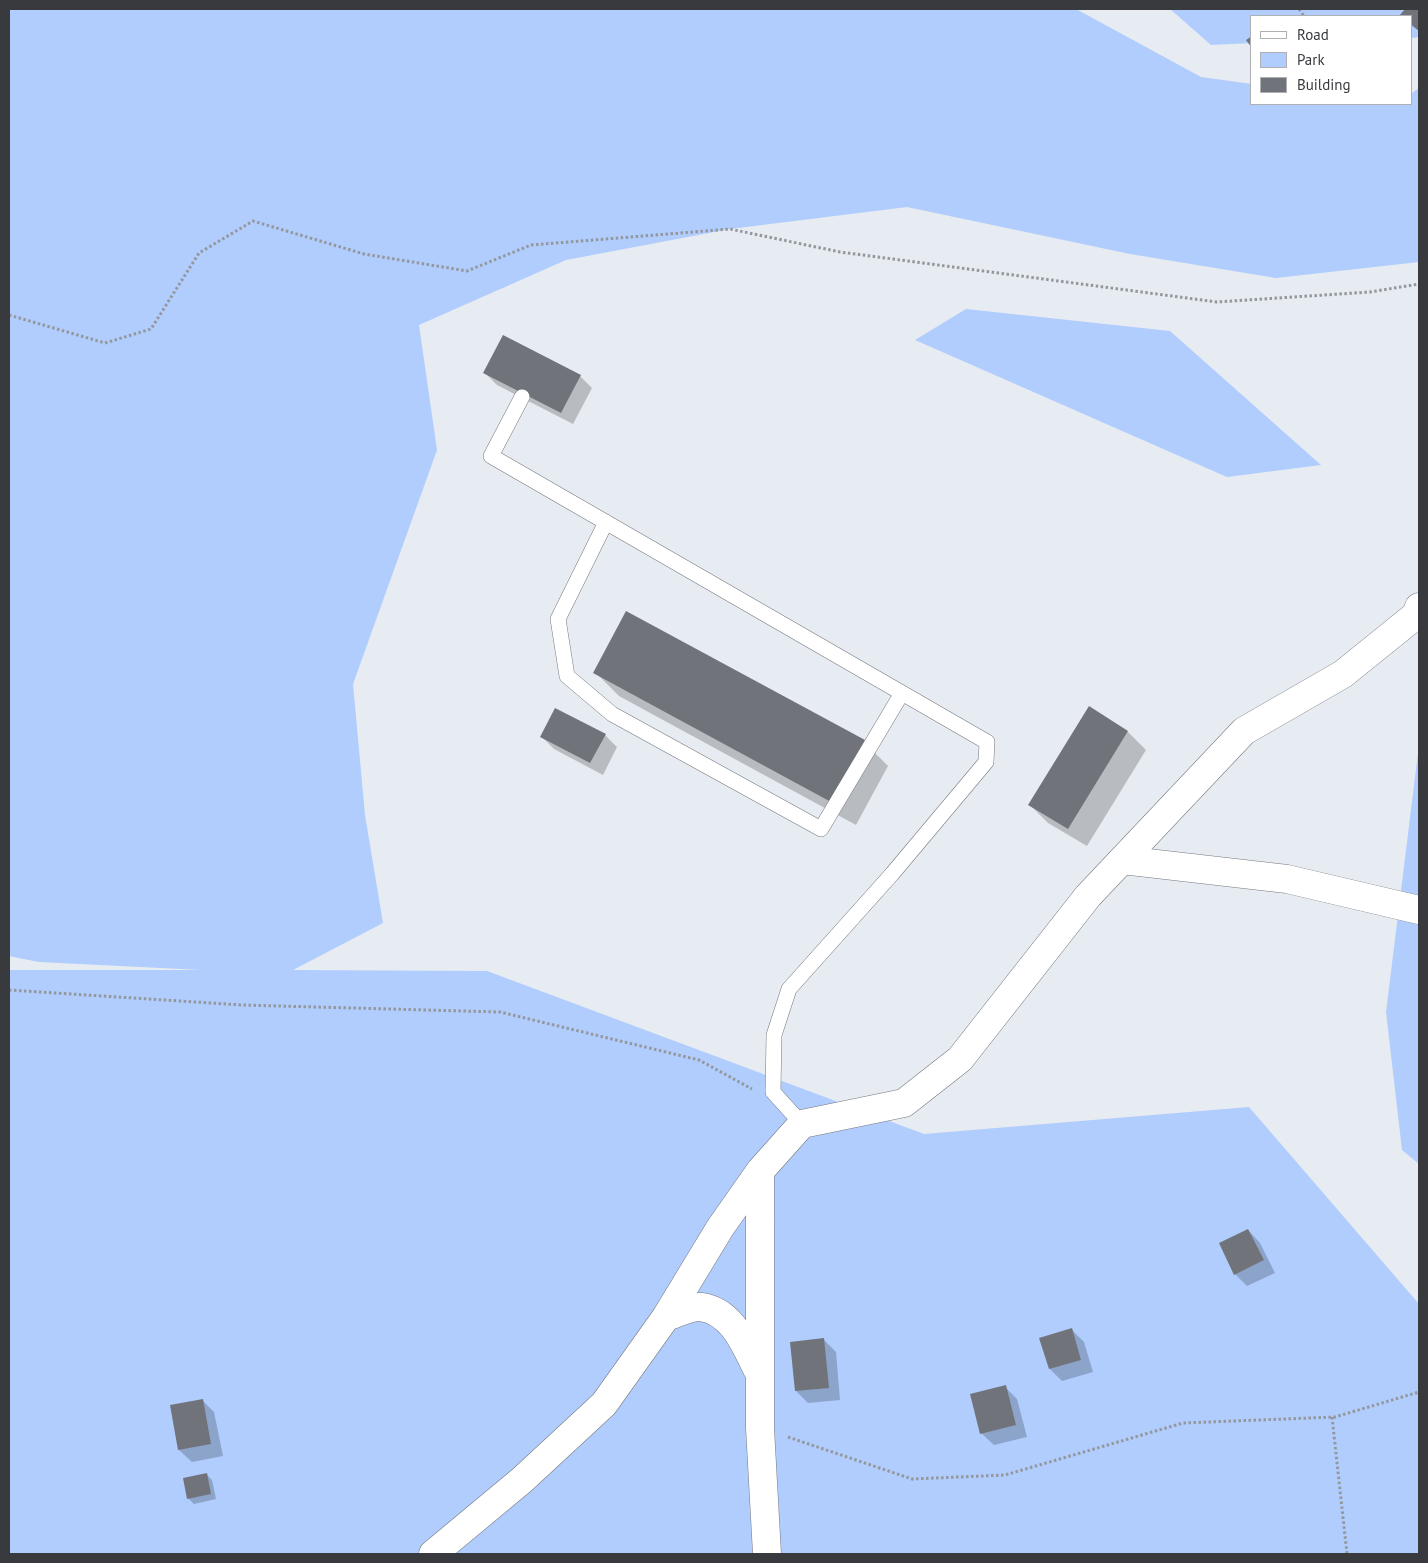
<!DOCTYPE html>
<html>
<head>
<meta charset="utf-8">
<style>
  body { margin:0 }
  #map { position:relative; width:1428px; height:1563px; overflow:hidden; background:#e7ebf2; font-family:"PT Sans",sans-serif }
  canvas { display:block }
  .frame { position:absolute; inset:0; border:10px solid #383a3d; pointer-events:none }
  .legend { position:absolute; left:1250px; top:15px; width:162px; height:90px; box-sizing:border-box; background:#fff; border:1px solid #afb0b1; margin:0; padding:6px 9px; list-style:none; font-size:15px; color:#383a3d }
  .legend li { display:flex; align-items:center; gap:10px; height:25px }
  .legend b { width:25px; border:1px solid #afb0b1 }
</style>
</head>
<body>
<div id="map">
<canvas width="1428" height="1563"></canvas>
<div class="frame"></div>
<ul class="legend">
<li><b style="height:6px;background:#fff"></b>Road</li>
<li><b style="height:14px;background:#b0cdfd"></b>Park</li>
<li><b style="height:14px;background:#70747a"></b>Building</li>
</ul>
</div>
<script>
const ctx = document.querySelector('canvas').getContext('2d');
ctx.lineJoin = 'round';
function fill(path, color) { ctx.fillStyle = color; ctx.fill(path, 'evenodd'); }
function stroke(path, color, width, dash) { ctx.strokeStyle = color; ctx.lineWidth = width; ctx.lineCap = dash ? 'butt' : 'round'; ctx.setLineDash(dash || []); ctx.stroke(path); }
fill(new Path2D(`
  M9,9H1076L1201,77L1252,84V104H1412V93L1419,88V262L1276,278L1130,254L907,207L730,229L566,260L419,325L437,450L353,684L365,815L383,923L293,970L487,971L924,1134L1249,1107L1419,1304V1554H9V970H201L39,962L9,956Z
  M1170,9H1419V37L1412,38V16H1252V43L1211,45Z
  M966,309L1170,331L1321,465L1227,477L915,340Z
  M1419,745V1164L1402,1150L1386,1012Z`), '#b0cdfd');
fill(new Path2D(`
  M1406,9H1419V31L1412,26V16H1401Z
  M485,373L580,376L592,388L573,424L497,385Z
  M595,672L864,742L888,766L856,825L619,696Z
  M1089,708L1128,732L1146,750L1087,846L1048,823L1030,805Z
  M605,735L617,747L603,775L554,749L542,737Z
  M1248,1230L1260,1243L1275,1273L1247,1286L1235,1274Z
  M1072,1330L1084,1342L1093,1372L1062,1381L1050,1369L1041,1339Z
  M824,1340L836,1352L840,1400L808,1403L796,1391Z
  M1005,1387L1017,1399L1027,1437L994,1445L981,1433Z
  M202,1400L214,1412L223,1456L192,1462L179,1450Z
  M206,1474L212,1480L216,1499L194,1504L188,1498Z`), '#0003');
fill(new Path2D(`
  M1405,9H1419V31L1412,25V16H1399Z
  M1252,36V48L1246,40Z
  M503,335L581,375L561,413L483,373Z
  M626,611L865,740L831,802L593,673Z
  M1089,706L1128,731L1068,829L1028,805Z
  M555,708L606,734L590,763L540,737Z
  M1248,1229L1264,1260L1234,1275L1219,1243Z
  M1072,1328L1081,1360L1049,1369L1039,1338Z
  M824,1338L829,1388L795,1391L790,1342Z
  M1006,1385L1016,1425L980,1434L970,1394Z
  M203,1399L211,1444L178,1450L170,1405Z
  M207,1473L211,1494L187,1499L183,1478Z`), '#70747a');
const service = new Path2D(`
  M522,397L491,456L987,742L986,762L892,874L789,989L774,1035L773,1092L802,1124
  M606,522L558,619L567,676L612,714L821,829L902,693`);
const minor = new Path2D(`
  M1122,860L1287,879L1419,910
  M760,1171V1428L767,1554
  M666,1317C676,1314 691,1306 701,1307C732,1311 745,1345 757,1369
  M433,1554L522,1480L604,1404L666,1317L720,1228L760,1171L802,1124L904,1103L960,1059L1088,896L1244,731L1343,674L1416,615L1419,607`);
stroke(service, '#75787e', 16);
stroke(minor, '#75787e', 29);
stroke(new Path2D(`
  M1299,9L1304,16
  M9,315L105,343L151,329L199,253L253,221L364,254L467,271L531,245L730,229L840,252L1217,302L1370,292L1419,284
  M9,990L242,1005L500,1012L699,1060L752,1089
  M1332,1417L1347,1554
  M788,1437L912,1479L1005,1475L1183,1423L1335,1417L1419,1392`), '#94989d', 3, [2.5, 2.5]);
stroke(service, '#fff', 15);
stroke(minor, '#fff', 28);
</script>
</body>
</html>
